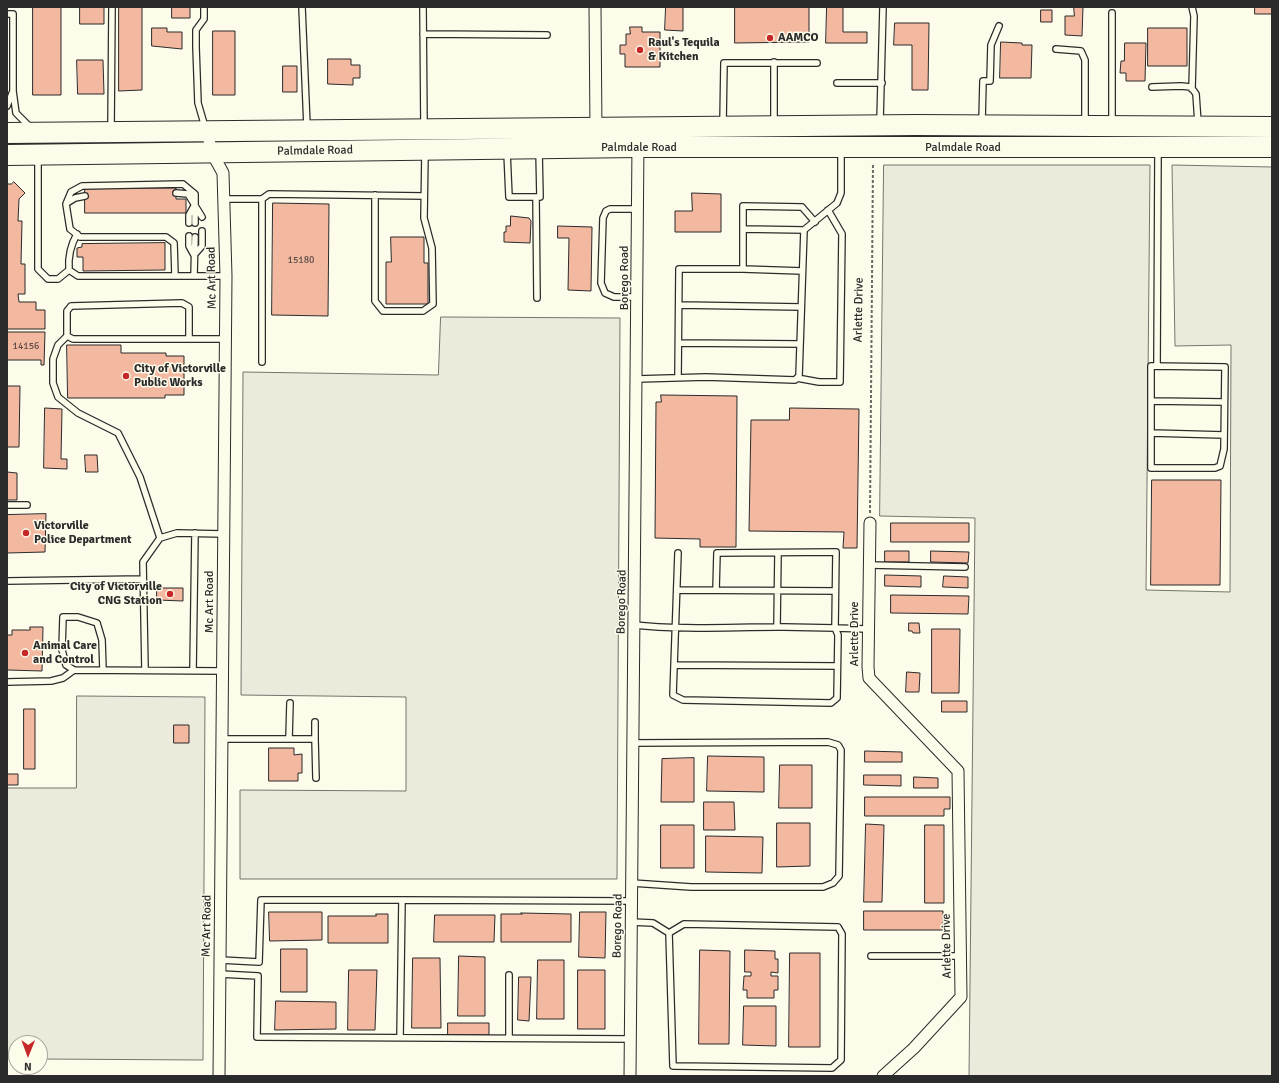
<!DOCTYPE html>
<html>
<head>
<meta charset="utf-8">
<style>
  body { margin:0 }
  #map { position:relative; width:1279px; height:1083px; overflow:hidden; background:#fdfbea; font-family:Signika,sans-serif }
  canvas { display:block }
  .frame { position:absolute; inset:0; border:8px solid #2b2b2b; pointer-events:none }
  .north { position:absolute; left:8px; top:1035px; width:40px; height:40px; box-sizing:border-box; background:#fdfbea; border:1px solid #a9a89e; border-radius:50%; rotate:181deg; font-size:11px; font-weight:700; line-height:16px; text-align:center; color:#2b2b2b }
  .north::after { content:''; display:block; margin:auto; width:14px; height:18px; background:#c62828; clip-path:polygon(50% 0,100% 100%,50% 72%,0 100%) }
</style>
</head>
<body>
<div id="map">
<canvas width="1279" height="1083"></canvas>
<div class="frame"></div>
<div class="north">N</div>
</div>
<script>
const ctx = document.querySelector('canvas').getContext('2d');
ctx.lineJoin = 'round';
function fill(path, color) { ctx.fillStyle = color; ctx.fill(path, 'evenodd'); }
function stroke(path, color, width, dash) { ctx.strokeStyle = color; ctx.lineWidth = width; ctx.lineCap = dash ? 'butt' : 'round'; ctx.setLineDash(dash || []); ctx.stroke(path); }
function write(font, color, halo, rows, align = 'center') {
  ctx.font = font + ' Signika,sans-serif'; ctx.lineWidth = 3; ctx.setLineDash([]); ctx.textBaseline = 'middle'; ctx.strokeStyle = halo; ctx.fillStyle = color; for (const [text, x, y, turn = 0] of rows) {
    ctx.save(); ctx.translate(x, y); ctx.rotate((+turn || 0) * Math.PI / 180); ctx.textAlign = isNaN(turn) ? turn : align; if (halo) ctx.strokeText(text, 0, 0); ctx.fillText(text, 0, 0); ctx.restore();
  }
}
const green = new Path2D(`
  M884,165H1150L1146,590L1230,592L1231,345L1175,346L1172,165L1272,167V1076H969L975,518L880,516Z
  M441,317L620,318L617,879H240V790L406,791V697L241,695L243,372L438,375Z
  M77,696L205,697L203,1060L40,1059V1043H16V1058H7V788H76Z`);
fill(green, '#ecebdb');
stroke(green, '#74746e', 1);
const building = new Path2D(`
  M33,7H61V95H33Z
  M80,7H104V24H80Z
  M119,7H142V90L119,91Z
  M172,7H190V18H172Z
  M666,7H683V31L665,30Z
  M735,7H809V42L735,43Z
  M827,7H843V32H867V43H826Z
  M1074,7H1083L1082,36L1065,35V16H1074Z
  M1255,7H1272V14H1255Z
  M1041,10H1052V22H1041Z
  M895,23H929L928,90H912V45H894Z
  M630,27H642V32H660V67H625V54H620V45H626V34H630Z
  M152,28H167V32H182V49L152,46Z
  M1148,28H1187V66H1148Z
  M213,31H235V95H213Z
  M1001,42L1022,43V45H1032L1031,78H1000Z
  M1125,43H1146L1145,81H1126V73H1120L1121,61H1124Z
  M328,59H351V65H360V78H353V85L328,84Z
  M77,60H103L104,94H78Z
  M283,66H297V92H283Z
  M14,182L25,193L19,199L18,221H22L21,264H25V294H18L19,302H36V310H45V329H7V184H11Z
  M85,188H176V199H186V213H85Z
  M692,193L721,194V232H675V211H692Z
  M273,203L329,204L328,316L272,315Z
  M511,216L529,218L531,221L530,243L504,242V232H506V226H510Z
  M558,226L592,227L591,291L568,290L569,238H558Z
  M391,237H424V263H428V304H386V262H391Z
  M165,243V270L83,271V257H77V248L82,247V244Z
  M7,332H45L44,365H41V360H7Z
  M67,345H121V353H166V356H184V395H165V398H68Z
  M7,386H20L19,447H7Z
  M661,395L737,396L736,547H700V539L655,538L656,402H661Z
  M45,408L62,409L61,459H67V469L44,468Z
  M790,408L859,409L857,548H843L844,532L749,531L751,420H789Z
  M85,455H97L98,472H86Z
  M7,472L17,473V500H7Z
  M1152,480H1221L1220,585H1151Z
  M46,514L45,552L7,553V515Z
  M891,523H969V542H891Z
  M885,551H909V562H885Z
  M931,551L969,552L968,563L931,562Z
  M885,575L921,576V587L885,586Z
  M944,576L968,577V588L943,587Z
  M157,588H183V601L157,600Z
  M891,595L969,596L968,614L891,613Z
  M909,623H919L920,633H913L912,631H909Z
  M30,627H43L42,671L7,670V635H12V630H30Z
  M932,629H960L959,693H932Z
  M907,672L920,673L919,692H906Z
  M942,701H967V712H942Z
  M24,709H35V769H24Z
  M174,725H189V743H174Z
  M269,748H294V755L302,754V773H298V781H269Z
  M865,751L902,752V762H865Z
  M708,756L764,757V792L707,791Z
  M694,758V802H661L662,759Z
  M780,765H812V808H779Z
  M7,774H18V785H7Z
  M864,775H901V786L864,785Z
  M914,777L938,778V788H914Z
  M865,797H950V809H944V816H865Z
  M704,802H734L735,830H704Z
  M777,823H810V866L777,867Z
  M866,824L884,825L882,902H864Z
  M661,825H694V868H661Z
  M925,825H944V903H925Z
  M706,836L763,837L762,873L706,872Z
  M864,911H943V930H864Z
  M269,912H322V940L270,941Z
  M580,912H606L605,958L579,957Z
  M521,913L571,914V942H501V914H522Z
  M376,914H388V943H328V916H376Z
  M435,915H495L494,942H434Z
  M281,949H307V992H281Z
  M700,950L730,951L729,1044H699Z
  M745,950L775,951V959H778V973L771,972V976H778V990H774V998H747V990H743L744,976H751V972H745Z
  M790,953H820V1047H789Z
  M459,956L485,957V1016H458Z
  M413,958H440L441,1028H412Z
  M538,960H564V1019H537Z
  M349,970H377L375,1030H348Z
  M578,970H605V1029H578Z
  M519,977H531L529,1021L518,1020Z
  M276,1001L336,1002V1029L275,1030Z
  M744,1006H776V1046L743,1045Z
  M448,1023H489V1035H448Z`);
fill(building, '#f2b8a0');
stroke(building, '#2b2b2b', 1);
const lane = new Path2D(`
  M204,7V19L196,30V47L198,103L205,127
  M302,7L307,126
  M423,7L424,127
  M1192,7L1194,16L1192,89
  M7,14H13V91L16,113L30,127
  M423,34L547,35
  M1056,49L1081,51L1085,60V122
  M837,83H882
  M1152,87L1181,86L1191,87L1196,94L1198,123
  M7,106L13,91
  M880,121L883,7
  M774,122V62
  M982,122L983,81H990L991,45L999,26
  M1112,122V13
  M723,123L724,63H817
  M111,128L112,7
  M507,152L509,197H540L539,151
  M38,159V269L48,279H58L69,270
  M176,193L188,194L202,217
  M375,195V301L383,311H423L433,304L432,248L424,218L425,152
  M536,197L537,298
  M224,199H262L269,194L424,196
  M67,203L75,198L85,196
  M189,223V215L194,206
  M743,229V206L802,207L815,222
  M189,236V246L194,255
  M194,255L202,246V231
  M743,269L802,271
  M69,270L78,276H226
  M69,270C68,257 70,246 77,234
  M175,276L174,243L166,237H80L70,229L66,204L71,192L82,186L183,184L195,194V223
  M194,276L195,237
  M638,297H614L605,293L601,283L603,218L606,211L610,209H638
  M679,305L801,307
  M67,336L58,345L53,359V383L58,397L78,413L118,433L140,477L160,538
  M189,338V307L182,303L71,306L67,311V336L73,339H226
  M679,343L800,344
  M262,362V199
  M1151,366L1225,367L1224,449L1220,466L1215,468H1151Z
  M1157,366L1158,150
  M678,378L679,269H743V229L804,230
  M797,378L819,382H840L842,234L828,210
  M637,379L706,377L795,380L799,376L804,230L837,203L841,193V151
  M1151,401L1224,402
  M1151,433L1224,435
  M7,505H27
  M869,565L965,567
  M7,581L143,579
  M677,590L835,591
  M716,590L717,553L836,552L835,628L868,629
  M634,625C681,630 730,627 777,627H784L835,628L838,635L837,698L831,703L683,700L673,695L678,553
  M777,627L778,553
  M674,665L837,666
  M103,670L102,640L97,623L78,617H63L62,650L66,665L74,670L222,671
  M145,670L143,562L160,538L177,533L223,534
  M193,670L195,533
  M7,682L51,681L63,678L74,670
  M222,739H315L316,778
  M289,739L290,703
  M315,739V722
  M632,883L691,887H823L833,883L839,876L841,750L838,745L828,742L633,743
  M402,900L631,901
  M631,922L653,923L669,933
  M684,924L838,927L842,934L841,1060L832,1068L673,1066L669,933Z
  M871,956H960
  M220,960L259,962L261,900H402L400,1038
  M220,974L258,976L257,1037L630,1039
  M509,1038V975`);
const street = new Path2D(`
  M595,7L596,132
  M207,131L212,153L223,173L226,276L219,1076
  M870,523L868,667L869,678L958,771L961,997L914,1048L883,1076
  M630,1076L638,143`);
const highway = new Path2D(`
  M7,133L916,125L1272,127
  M7,155L638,147H1272`);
stroke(lane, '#2b2b2b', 8);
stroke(street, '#2b2b2b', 13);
stroke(highway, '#2b2b2b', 22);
stroke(new Path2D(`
  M870,513L873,163`), '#6a6964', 2, [3, 2]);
stroke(lane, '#fdfbea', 5.5);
stroke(street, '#fdfbea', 11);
stroke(highway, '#fdfbea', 20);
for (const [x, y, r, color] of [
  [770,38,4,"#c62828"],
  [640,50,4,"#c62828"],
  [126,376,4,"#c62828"],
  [26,533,4,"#c62828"],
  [170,594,4,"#c62828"],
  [25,653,4,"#c62828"]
]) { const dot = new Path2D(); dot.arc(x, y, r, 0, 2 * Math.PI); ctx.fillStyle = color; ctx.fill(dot); stroke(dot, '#fdfbea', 1.5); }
write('10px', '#5d4e48', null, [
  ["15180",301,260],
  ["14156",26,346]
]);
write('bold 12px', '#2b2b2b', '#fdfbea', [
  ["AAMCO",778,38],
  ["Raul's Tequila",648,43],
  ["& Kitchen",648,57],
  ["City of Victorville",134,369],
  ["Public Works",134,383],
  ["Victorville",34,526],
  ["Police Department",34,540],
  ["City of Victorville",162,587,"right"],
  ["CNG Station",162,601,"right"],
  ["Animal Care",33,646],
  ["and Control",33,660]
], 'left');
write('12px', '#2b2b2b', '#fdfbea', [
  ["Palmdale Road",639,148],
  ["Palmdale Road",963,148],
  ["Palmdale Road",315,151,-1],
  ["Mc Art Road",212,278,-91],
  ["Borego Road",625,278,-90],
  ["Arlette Drive",859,310,-89],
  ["Mc Art Road",210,602,-90],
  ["Borego Road",622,602,-89],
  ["Arlette Drive",855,634,-90],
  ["Mc Art Road",207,926,-89],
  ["Borego Road",618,926,-89],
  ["Arlette Drive",947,946,-91]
]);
</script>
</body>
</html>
